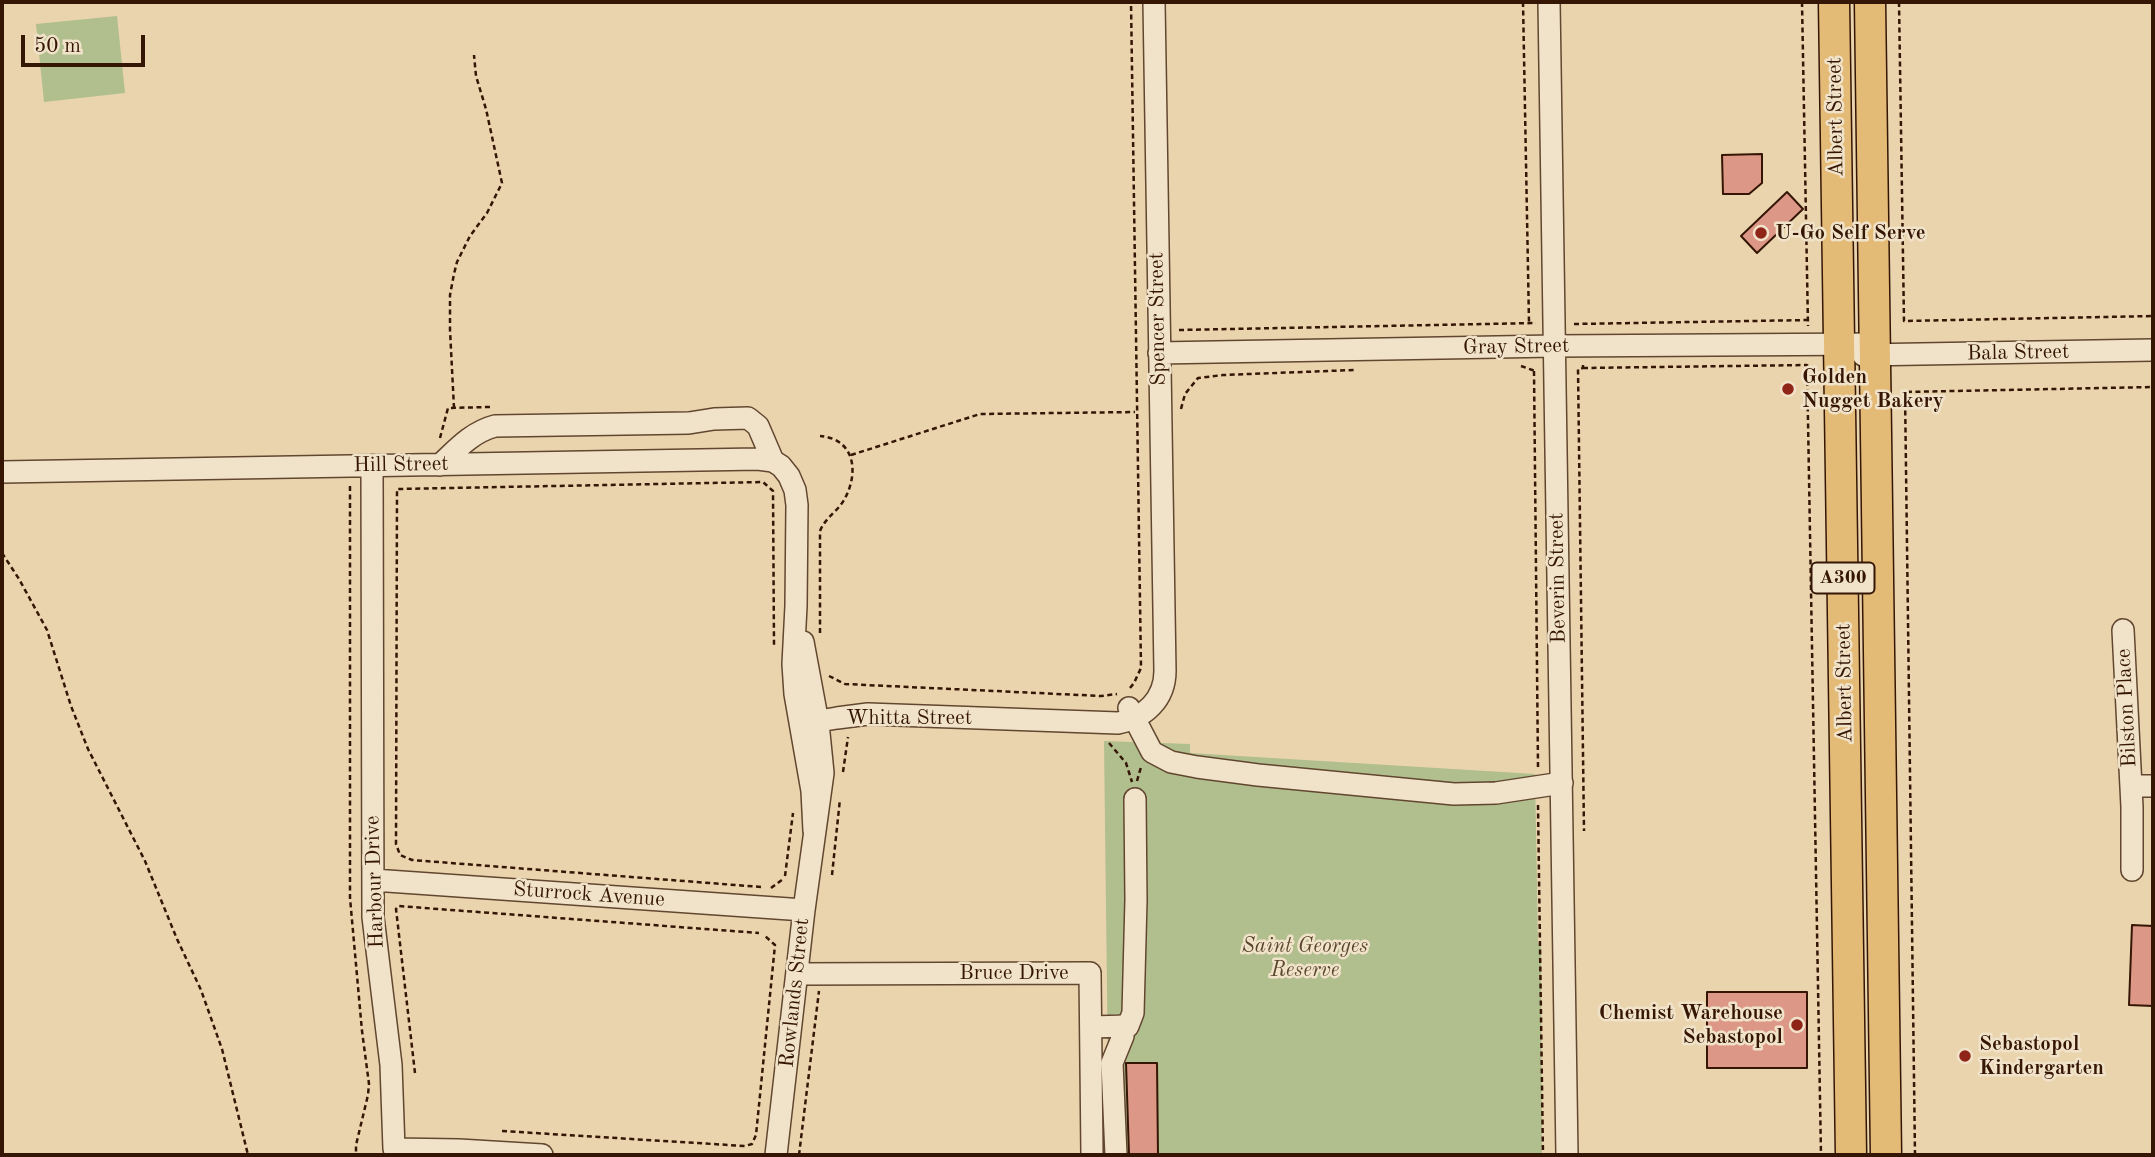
<!DOCTYPE html>
<html>
<head>
<meta charset="utf-8">
<style>
  body { margin:0 }
  #map { position:relative; width:2155px; height:1157px; overflow:hidden; background:#e9d4ae; font-family:"Old Standard TT",serif }
  canvas { display:block }
  .frame { position:absolute; inset:0; border:4px solid #351605; pointer-events:none }
  .scale { position:absolute; left:21px; top:35px; width:124px; height:32px; box-sizing:border-box; border:4px solid #351605; border-top:0; padding-left:9px; font-size:21px; line-height:24px; white-space:nowrap; color:#351605; -webkit-text-stroke:5px #f1e3ca; paint-order:stroke }
</style>
</head>
<body>
<div id="map">
<canvas width="2155" height="1157"></canvas>
<div class="frame"></div>
<div class="scale">50 m</div>
</div>
<script>
const ctx = document.querySelector('canvas').getContext('2d');
ctx.lineJoin = 'round';
function fill(path, color) { ctx.fillStyle = color; ctx.fill(path, 'evenodd'); }
function stroke(path, color, width, dash) { ctx.strokeStyle = color; ctx.lineWidth = width; ctx.lineCap = dash ? 'butt' : 'round'; ctx.setLineDash(dash || []); ctx.stroke(path); }
function write(font, color, halo, rows, align = 'center') {
  ctx.font = font + ' "Old Standard TT",serif'; ctx.lineWidth = 5; ctx.setLineDash([]); ctx.textBaseline = 'middle'; ctx.strokeStyle = halo; ctx.fillStyle = color; for (const [text, x, y, turn = 0] of rows) {
    ctx.save(); ctx.translate(x, y); ctx.rotate((+turn || 0) * Math.PI / 180); ctx.textAlign = isNaN(turn) ? turn : align; if (halo) ctx.strokeText(text, 0, 0); ctx.fillText(text, 0, 0); ctx.restore();
  }
}
fill(new Path2D(`
  M117,16L125,93L44,102L36,24Z
  M1104,741L1190,744V753L1535,774L1538,943L1541,944L1542,1155H1109Z`), '#b1be8e');
const building = new Path2D(`
  M1762,154V183L1749,194H1723L1722,155Z
  M1787,192L1803,209L1757,253L1741,236Z
  M2132,925L2153,926V1006L2129,1005Z
  M1707,992H1807V1068H1707Z
  M1126,1063H1157L1158,1155H1129Z`);
fill(building, '#dd9786');
stroke(building, '#351605', 2);
const minor = new Path2D(`
  M1549,2L1567,1155
  M1159,353L1554,346L1875,344
  M1863,355L2153,350
  M440,465C457,449 472,432 495,426L689,423L714,419L748,418L758,426L773,461
  M372,466L373,917L391,1065L394,1149L459,1150L542,1155
  M2,472L758,459L773,461L781,466L789,476L795,490L797,505L796,606L793,664L795,694L812,791L814,831
  M2123,630L2132,807V870
  M1129,708L1152,752L1171,762L1197,767L1258,775L1454,794L1496,793L1562,783
  M801,724L837,718L868,714L1118,723C1145,718 1165,699 1165,671L1154,2
  M2131,786H2153
  M373,880L804,910
  M798,974L1090,973L1092,1155
  M1091,1027L1128,1026L1133,1013L1136,900L1135,799
  M776,1155L804,910L823,773L818,723L803,642
  M1116,1155L1112,1063L1123,1036L1120,1026`);
const highway = new Path2D(`
  M1834,2L1851,1155
  M1870,2L1886,1155`);
stroke(minor, '#62462f', 24);
stroke(highway, '#351605', 33);
stroke(new Path2D(`
  M1523,2L1529,323
  M1802,2L1808,326
  M1899,2L1904,321L2153,316
  M1574,324L1809,320
  M1179,330L1536,323
  M1807,364L1821,1155
  M1583,365V368L1578,369L1584,831
  M1521,366L1535,371
  M1583,368L1807,365
  M1534,371L1538,767
  M454,408L450,330V295L454,274L457,262L470,236L487,213L502,183L486,109L476,76L474,55
  M1181,409L1185,394L1198,378L1223,375L1354,370
  M440,438L448,408L490,407
  M851,455L980,414L1135,412
  M350,486V898L362,1031L369,1084L368,1095L356,1145V1155
  M2,553L19,579L47,630L71,706L88,749L145,861L177,939L201,990L222,1049L248,1155
  M820,633V531C825,518 837,512 844,500C859,474 856,439 820,436
  M829,676L845,684L1101,696L1117,694
  M1130,688L1134,683L1141,668L1131,2
  M1109,743L1126,763L1132,782
  M843,772L848,737
  M1137,781L1141,767
  M1538,805L1543,1155
  M832,875L840,799
  M785,876L793,813
  M761,887L412,860L400,855L396,844L397,489L763,482L773,491L774,645
  M771,888L783,879
  M415,1073L396,909L398,906L759,933
  M502,1131L745,1146L752,1144L756,1135L775,945L764,935
  M799,1155L819,991
  M1915,1155L1905,392L2153,387`), '#351605', 2.5, [5, 3.5]);
stroke(minor, '#f1e3ca', 21);
stroke(highway, '#e4ba77', 30);
for (const [x, y, r, color] of [
  [1761,233,7,"#8f2418"],
  [1788,389,7,"#8f2418"],
  [1797,1025,7,"#8f2418"],
  [1965,1056,7,"#8f2418"]
]) { const dot = new Path2D(); dot.arc(x, y, r, 0, 2 * Math.PI); ctx.fillStyle = color; ctx.fill(dot); stroke(dot, '#f1e3ca', 2.5); }
for (const [x, y, w] of [
  [1843,578,63]
]) { const box = new Path2D(); box.roundRect(x - w / 2, y - 15.5, w, 31, 5); ctx.fillStyle = '#f1e3ca'; ctx.fill(box); stroke(box, '#351605', 2); }
write('bold 19px', '#351605', null, [
  ["A300",1843,578]
]);
write('21px', '#351605', '#f1e3ca', [
  ["Albert Street",1836,117,-91],
  ["Spencer Street",1158,319,-91],
  ["Gray Street",1516,347,-1],
  ["Bala Street",2018,353,-1],
  ["Hill Street",401,465,-1],
  ["Beverin Street",1558,578,-91],
  ["Albert Street",1845,683,-91],
  ["Bilston Place",2127,708,-93],
  ["Whitta Street",909,718],
  ["Harbour Drive",375,882,-92],
  ["Sturrock Avenue",589,895,4],
  ["Bruce Drive",1014,973],
  ["Rowlands Street",795,993,-84]
]);
write('bold 21px', '#351605', '#f1e3ca', [
  ["U-Go Self Serve",1775,233],
  ["Golden",1802,377],
  ["Nugget Bakery",1802,401],
  ["Chemist Warehouse",1783,1013,"right"],
  ["Sebastopol",1783,1037,"right"],
  ["Sebastopol",1979,1044],
  ["Kindergarten",1979,1068]
], 'left');
write('italic 21px', '#5a482e', '#f1e3ca', [
  ["Saint Georges",1305,946],
  ["Reserve",1305,970]
]);
</script>
</body>
</html>
